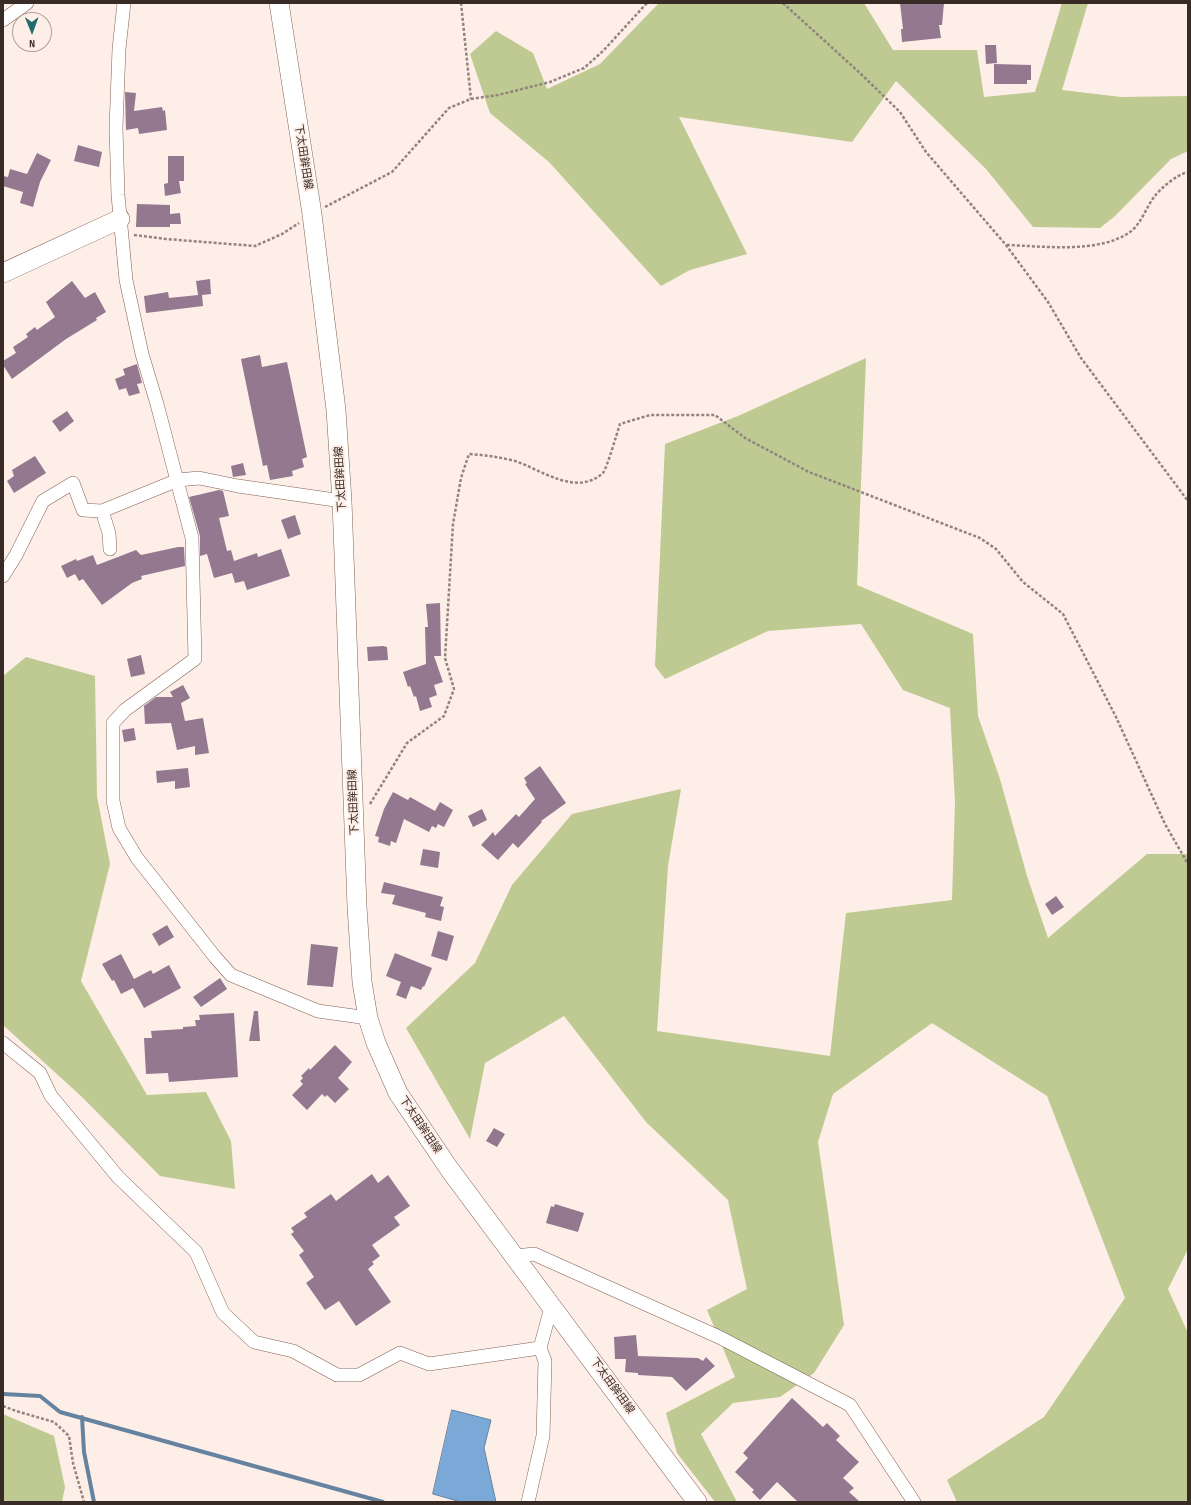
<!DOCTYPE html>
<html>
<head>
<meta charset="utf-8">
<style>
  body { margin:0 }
  #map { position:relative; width:1191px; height:1505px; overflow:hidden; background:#feeee8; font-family:"Sofia Sans Condensed",sans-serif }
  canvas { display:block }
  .frame { position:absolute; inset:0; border:4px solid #382a24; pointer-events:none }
  .north { position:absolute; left:12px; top:12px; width:40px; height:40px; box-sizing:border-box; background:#feeee8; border:1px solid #afa09a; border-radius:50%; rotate:179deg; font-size:11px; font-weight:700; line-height:16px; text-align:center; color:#382a24 }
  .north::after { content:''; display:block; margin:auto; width:14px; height:18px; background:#206c6c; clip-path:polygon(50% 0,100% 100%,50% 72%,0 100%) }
</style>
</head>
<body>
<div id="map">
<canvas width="1191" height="1505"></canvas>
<div class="frame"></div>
<div class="north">N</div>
</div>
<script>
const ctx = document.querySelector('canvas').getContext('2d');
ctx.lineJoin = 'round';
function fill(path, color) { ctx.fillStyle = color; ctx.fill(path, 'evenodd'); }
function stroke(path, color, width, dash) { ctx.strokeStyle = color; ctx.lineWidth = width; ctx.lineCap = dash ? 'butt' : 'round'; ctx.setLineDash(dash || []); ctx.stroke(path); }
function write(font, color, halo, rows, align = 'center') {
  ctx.font = font + ' "Sofia Sans Condensed","Noto Sans JP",sans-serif'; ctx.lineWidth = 4; ctx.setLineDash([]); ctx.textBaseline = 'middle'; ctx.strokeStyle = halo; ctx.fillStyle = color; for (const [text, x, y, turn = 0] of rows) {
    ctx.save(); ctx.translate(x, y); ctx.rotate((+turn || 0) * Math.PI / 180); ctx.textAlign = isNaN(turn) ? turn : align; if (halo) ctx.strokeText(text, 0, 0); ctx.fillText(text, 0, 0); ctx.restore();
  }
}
fill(new Path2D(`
  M659,3H864L893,50H977L984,97L1035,92L1062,3H1088L1062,90L1121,97L1188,96V151L1171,159L1115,216L1100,228L1033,227L986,169L896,81L852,142L679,117L747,254L690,270L661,286L549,162L490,113L470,54L496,31L533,53L547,89L600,64Z
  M866,358L857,585L973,634L978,716L1000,779L1027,876L1048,938L1147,854H1188V1249L1168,1289L1188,1333V1502H957L947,1480L1044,1417L1125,1298L1047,1096L932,1023L833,1094L818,1142L844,1325L814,1373L780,1397L733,1403L701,1434L737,1502H715L677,1453L666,1413L735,1377L707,1310L747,1289L728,1200L646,1122L564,1016L485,1063L470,1139L406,1028L475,963L512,885L572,814L681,789L668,866L657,1031L830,1056L846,913L952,900L955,803L950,708L903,690L861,624L768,631L665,679L655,666L665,444L738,416Z
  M26,657L95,676L97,796L110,864L81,981L147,1095L206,1092L231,1141L235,1189L160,1176L82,1097L3,1025V676Z
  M3,1414L54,1436L65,1487L62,1502H3Z`), '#bfc992');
const water = new Path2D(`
  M452,1410L491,1420L484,1448L496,1502H461L433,1494Z`);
fill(water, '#7aa8d7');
stroke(water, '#6682a1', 1);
stroke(new Path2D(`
  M3,1394L40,1396L60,1412L383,1502
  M82,1417L84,1452L94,1502`), '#6682a1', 4);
fill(new Path2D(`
  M900,3H944L942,25H939L941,38L902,42L901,29H903Z
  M985,45H996L997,63L986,64Z
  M994,64L1031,65V80H1027V84H994Z
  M125,92L136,93L134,111L162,107L163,111L165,110L167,130L139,134L138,128L126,130Z
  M78,145L102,152L99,167L74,161Z
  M37,153L51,160L40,182L33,207L20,203L23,192L3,186V176L8,177L10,169L27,174Z
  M168,156H184V181H179L181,193L165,196L164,184L168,183Z
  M137,204L170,205V214L180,213L181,224H170V227H136Z
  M210,279L211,294L202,295L203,306L146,313L144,296L168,292L169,298L198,295L196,281Z
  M72,281L85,298L95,292L106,312L96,318L97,320L66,339L12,379L3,365V361L16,353L13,347L28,337L26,334L35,327L37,330L55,317L46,302Z
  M260,355L262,367L287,362L307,457L302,459L304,467L292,471L293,476L270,480L267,465L263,466L241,359Z
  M137,364L142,383L137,384L140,393L129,396L126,388L119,390L115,379L125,375L123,369Z
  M67,411L74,421L60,432L52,421Z
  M35,456L46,473L14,493L7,481L14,476L12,470Z
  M243,463L246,475L233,477L231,466Z
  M219,490L223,491L229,516L219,518L227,551L231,550L234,561L257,553L258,557L281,549L290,576L247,590L244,581L235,583L232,573L214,578L207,554L200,556V536L189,497Z
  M295,515L301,534L288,539L281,520Z
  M178,547H184L185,566L141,576L142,579L132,583L102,605L83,579L79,581L75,574L67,578L61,566L76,559L77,561L93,555L97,565L136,550L141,555Z
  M440,603L441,656H434L443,682L434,685L437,695L429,698L432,707L420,711L416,696L414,697L410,686L408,687L403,672L426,664L425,627H428L426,604Z
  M383,646L387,647L388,660L368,661L367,647Z
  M141,655L145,674L131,677L127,659Z
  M183,685L190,698L181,703L185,721L203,718L209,753L195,755V746L177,750L171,723L145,724L144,706L156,697H173L170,692Z
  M134,728L136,740L124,742L122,730Z
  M540,766L566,803L541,821L542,822L518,848L513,843L498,860L481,845L493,832L495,836L516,814L519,817L535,799L525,784L527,783L524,778Z
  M188,768L190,787L175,789V781L157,783L156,771Z
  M393,792L408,800L410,797L435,811L440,802L453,810L444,827L438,824L436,828L432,826L429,832L404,819L396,843L391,841L390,846L378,842L379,837L375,836L384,809Z
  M482,809L487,820L473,827L468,816Z
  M423,849L440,852L438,868L420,865Z
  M384,882L443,897L440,906L444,907L441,921L425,917L426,913L392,904L395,895L381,893Z
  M1056,896L1064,907L1052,915L1045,904Z
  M167,925L174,937L159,946L152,934Z
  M438,931L454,936L447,961L431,956Z
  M311,944L338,947L333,987L307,985Z
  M395,953L432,968L424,987L423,986L421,990L411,986L406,999L396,995L401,982L386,976Z
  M121,954L134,979L151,970L153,974L169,965L181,988L144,1008L133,988L121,994L114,980L112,981L102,964Z
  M220,978L227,989L201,1007L193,997Z
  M254,1011H258L260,1041H249Z
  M234,1013L238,1077L169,1082L168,1073L146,1074L144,1038H152L151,1031L183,1029V1027L196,1026L195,1020H200L199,1015Z
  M335,1045L352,1062L338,1078L349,1089L335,1103L327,1095L325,1097L322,1094L307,1110L292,1095L303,1084L300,1081L303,1078L301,1076L309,1068L310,1070Z
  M494,1128L505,1134L497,1147L486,1141Z
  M372,1174L378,1183L388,1175L410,1206L394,1217L400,1225L372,1245L380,1256L372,1262L374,1264L368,1269L391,1302L356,1326L339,1301L325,1310L306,1283L314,1277L299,1255L304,1251L291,1234L294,1232L291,1228L307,1217L304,1213L331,1194L336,1201Z
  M555,1204L584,1213L578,1232L546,1223L551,1206L554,1207Z
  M636,1335L638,1356L698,1358L703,1361L706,1357L715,1366L686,1391L672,1377L638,1375V1373L625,1372L626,1359H615L614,1337Z
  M792,1398L823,1427L827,1423L840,1436L836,1440L859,1462L843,1478L854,1488L849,1492L860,1502H798L777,1482L760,1500L752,1492L754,1490L735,1472L748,1458L743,1453Z`), '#93788f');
const street = new Path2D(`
  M124,3L119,49L116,128L118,195L126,280L142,354L157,404L192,538L195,659L125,710L113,723V801L119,828L137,858L215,957L231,975L318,1011L368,1018
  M3,20L27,3
  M102,511L109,533L110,549
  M3,576L16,555L43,501L73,483L83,510L102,511L178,480L199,478L238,486L342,501
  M3,1043L40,1073L51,1096L118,1177L196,1252L223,1313L254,1342L293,1351L337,1375H359L400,1353L429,1364L540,1348
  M516,1256L534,1254L719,1337L850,1405L914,1502
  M528,1502L543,1436L545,1361L540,1348L552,1304`);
const secondary = new Path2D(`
  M279,3L312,214L336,410L342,501L357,907L362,982L368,1018L376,1043L398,1093L450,1170L697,1502
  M3,273L120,219`);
stroke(street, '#816154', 14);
stroke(secondary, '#816154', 20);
stroke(new Path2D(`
  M461,3L471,99
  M783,3L861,74L900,112L926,152L1006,245L1048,302L1081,358L1188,501
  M325,207L392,172L449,108L471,99L498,95L550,82L584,68L603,51L647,3
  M134,235L166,239L255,246L282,234L299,223
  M1007,245C1042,246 1099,254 1130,232C1141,224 1146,208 1154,197C1162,187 1176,175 1188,172
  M370,804L407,743L444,716L454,689L445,658L453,524L461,478L469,454C485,455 499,457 515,461C542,470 576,497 603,473C607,468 617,433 620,424L650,415H715L745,438L809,472L980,538L996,549L1023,582L1063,614L1116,717L1165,824L1188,864
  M3,1406L16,1411L54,1422L69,1436L73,1463L84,1502`), '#92837d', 2.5, [3, 2]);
stroke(street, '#fff', 13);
stroke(secondary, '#fff', 19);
write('11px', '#382a24', '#feeee8', [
  ["下太田鉾田線",303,157,81],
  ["下太田鉾田線",341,479,-93],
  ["下太田鉾田線",354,802,-92],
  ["下太田鉾田線",420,1125,56],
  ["下太田鉾田線",612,1386,54]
]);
</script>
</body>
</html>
